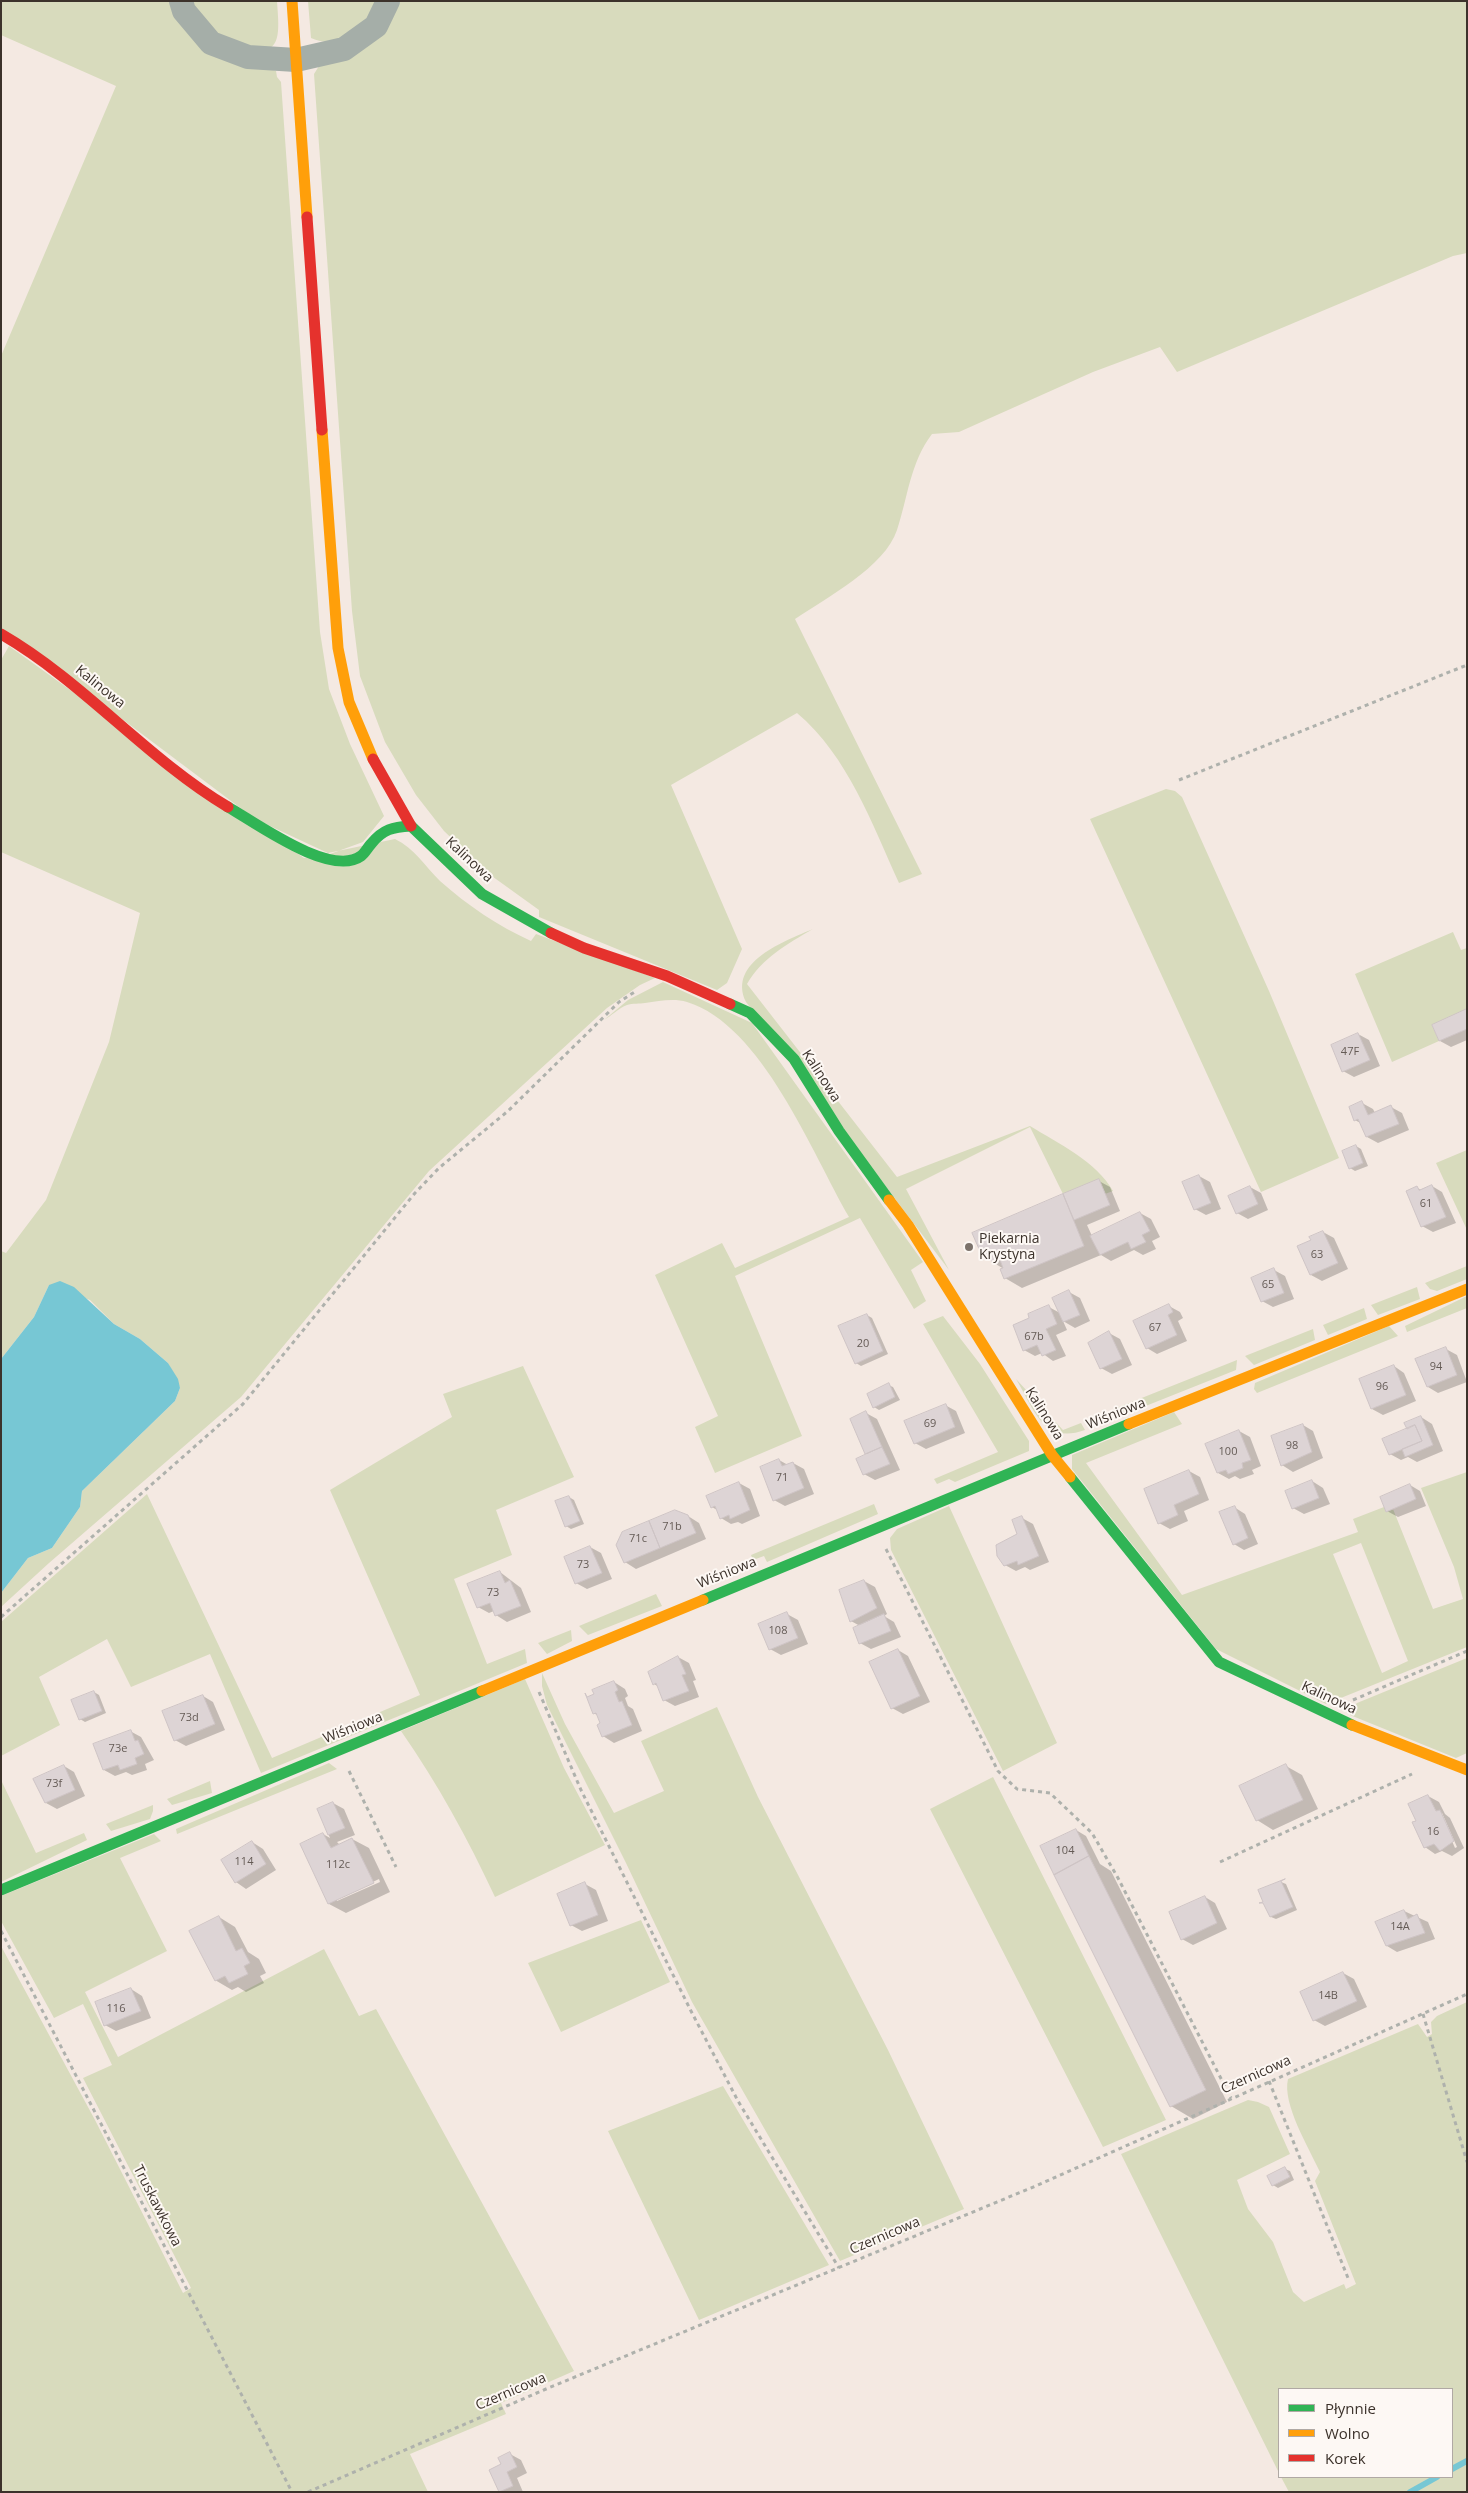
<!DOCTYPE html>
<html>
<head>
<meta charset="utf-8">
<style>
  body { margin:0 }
  #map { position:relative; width:1468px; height:2493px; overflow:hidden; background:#f4e9e2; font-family:"Open Sans",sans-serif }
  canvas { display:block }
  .frame { position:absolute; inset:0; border:2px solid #3c322b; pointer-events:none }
  .legend { position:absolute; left:1278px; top:2388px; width:175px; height:90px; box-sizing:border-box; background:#fdf8f4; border:1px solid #b0a9a4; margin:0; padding:6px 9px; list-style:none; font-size:15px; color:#3c322b }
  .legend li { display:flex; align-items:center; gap:10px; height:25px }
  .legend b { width:25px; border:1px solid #b0a9a4 }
</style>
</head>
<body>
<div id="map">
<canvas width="1468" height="2493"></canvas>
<div class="frame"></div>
<ul class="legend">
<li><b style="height:6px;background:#30b455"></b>Płynnie</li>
<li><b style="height:6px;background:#ff9f0a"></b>Wolno</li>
<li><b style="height:6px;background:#e5322d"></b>Korek</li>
</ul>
</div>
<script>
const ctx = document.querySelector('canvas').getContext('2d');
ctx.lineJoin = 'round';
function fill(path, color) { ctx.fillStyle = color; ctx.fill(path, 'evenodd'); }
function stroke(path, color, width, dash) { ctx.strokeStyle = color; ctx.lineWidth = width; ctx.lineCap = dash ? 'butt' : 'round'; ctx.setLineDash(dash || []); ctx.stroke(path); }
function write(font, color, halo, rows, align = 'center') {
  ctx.font = font + ' "Open Sans",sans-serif'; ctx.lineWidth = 4; ctx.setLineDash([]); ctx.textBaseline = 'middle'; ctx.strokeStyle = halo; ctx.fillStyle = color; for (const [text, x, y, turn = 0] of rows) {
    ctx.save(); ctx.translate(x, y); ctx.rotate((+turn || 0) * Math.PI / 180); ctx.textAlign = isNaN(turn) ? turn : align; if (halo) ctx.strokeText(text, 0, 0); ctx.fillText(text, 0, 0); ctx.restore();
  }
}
fill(new Path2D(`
  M1,1H174L179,13L268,68L276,71L277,77L281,82L320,632L329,689L350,744L384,816L363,842L330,854L255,819L1,628V356L116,86L1,35Z
  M190,1H277C279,32 284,62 241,45C233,42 219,39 212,33C204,25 197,11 190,1Z
  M308,1H380C364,26 343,52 311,38Z
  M398,1H1467V253L1453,256L1177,372L1160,347L1093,372L959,432L932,434C910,463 908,497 897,530C885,567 826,598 795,619L922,874L899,883C872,824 848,756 797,713L671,785L742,949L727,983L717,990L539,917V910L489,874L444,831L416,795L385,742L360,676L352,611L314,74L319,66Z
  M9,646L304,858L395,839C414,848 425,866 440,881C467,905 498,926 531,941L536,934L655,978L640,985L607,1008L429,1171L241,1397L49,1563L1,1607V1593L28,1558L52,1548L80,1507L82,1491L175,1401L180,1388L168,1363L140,1339L114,1324L90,1300L49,1285L34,1317L1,1359V1251L6,1253L46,1200L109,1042L140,913L1,852V660Z
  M1166,789L1175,791L1182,797L1269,991L1339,1158L1261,1192L1090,819Z
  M813,929C787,944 762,958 747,984L897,1177L1030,1126C1059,1144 1096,1161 1113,1191L1105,1194L1099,1179L1063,1194L1030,1127L906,1189L949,1270L746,1002C727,962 785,941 813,929Z
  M1453,932L1461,950L1467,948V1009L1432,1025L1439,1041L1392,1062L1355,974Z
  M663,982L752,1023L923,1262L911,1270L926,1301L914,1309L860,1218L735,1276L802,1436L715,1473L695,1427L718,1416L655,1275L722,1243L735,1268L849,1217C812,1153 762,1025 687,1002C674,998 659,1001 645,1003C640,1004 632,1003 627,1005C619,1008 611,1016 604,1020L628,1000Z
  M1467,1150V1230L1436,1163Z
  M1467,1266V1279L1437,1291L1430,1289L1425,1283Z
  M1417,1287L1420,1299L1378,1315L1371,1305Z
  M1467,1296V1308L1407,1332L1405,1326Z
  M1364,1308L1367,1319L1328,1335L1323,1325Z
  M943,1316L980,1364L1029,1441V1451L955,1482L949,1479L937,1484L934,1479L998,1452L923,1324Z
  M1389,1326L1398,1336L1257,1393L1254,1389L1255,1383Z
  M1313,1329L1315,1340L1254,1365L1245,1356Z
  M1237,1360L1236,1370L1118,1417L1114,1409Z
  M523,1366L574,1477L496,1510L512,1555L454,1579L487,1664L525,1649L527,1663L261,1773L210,1654L131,1687L107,1639L39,1677L60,1725L1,1756V1622L147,1494L272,1758L420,1695L330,1490L452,1417L443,1394Z
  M1016,1379L1063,1430L1081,1423L1085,1430C1043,1445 1034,1409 1016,1379Z
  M1174,1412L1182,1424L1086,1463L1182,1595L1358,1532L1353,1519L1384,1507L1386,1512L1393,1509L1433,1609L1463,1599L1454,1567L1421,1488L1467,1472V1647L1326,1704L1216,1649L1072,1469V1455ZM1361,1543L1408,1661L1382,1673L1333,1554Z
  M874,1504L878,1514L767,1562L764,1556L753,1560L751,1555Z
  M949,1506L1057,1743L1003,1771L891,1550L890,1538L897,1529Z
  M656,1594L662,1606L588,1635L579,1626Z
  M571,1630L572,1641L547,1654L538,1643Z
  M1467,1658V1753L1456,1758L1350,1715L1351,1709L1357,1703Z
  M542,1673L565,1724L614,1813L664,1791L641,1741L717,1707L758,1797L888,2050L964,2209L840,2261L692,2002L626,1863L547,1705L542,1686Z
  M525,1679L564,1768L605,1845L495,1897C468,1839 438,1784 401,1731Z
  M329,1763L337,1769L177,1834L176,1829Z
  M993,1777L1166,2120L1103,2147L930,1809Z
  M1,1780L36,1853L84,1833L87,1840L1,1882Z
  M210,1781L212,1793L172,1805L167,1799Z
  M153,1805V1811L150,1819L111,1831L106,1824Z
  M154,1834L161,1841L120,1858L167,1951L85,1992L118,2057L324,1949L359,2016L376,2009L574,2371L501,2403L506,2414L410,2454L428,2492H1V1946L95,2120L183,2293L191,2288L83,2078L112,2065L83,2004L54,2018L1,1921V1896Z
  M641,1920L670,1982L561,2032L528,1963Z
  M1467,2002V2492H1289L1281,2477H1452V2389H1279V2473L1121,2154L1248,2100L1258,2102L1269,2107L1290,2154L1237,2180L1248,2209L1273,2242L1293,2292L1304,2302L1344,2284L1346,2289L1356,2284L1315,2181L1320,2172C1309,2148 1282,2104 1288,2079L1418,2024L1427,2037L1432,2034L1431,2022L1437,2016Z
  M723,2086L829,2265L699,2320L608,2131Z`), '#d8dbbd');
fill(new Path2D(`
  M60,1281L74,1287L114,1324L140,1339L168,1363L178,1379L180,1388L175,1401L82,1491L80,1507L52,1548L28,1558L1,1593V1359L34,1317L49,1285Z`), '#77c7d4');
fill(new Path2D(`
  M1467,1011V1040L1451,1047L1440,1041Z
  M1358,1034L1369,1040L1380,1066L1354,1077L1343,1071Z
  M1362,1103L1373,1109L1375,1113L1391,1107L1402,1113L1409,1130L1378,1143L1367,1137L1362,1124L1355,1120Z
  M1356,1146L1361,1149L1368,1166L1355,1171L1350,1168Z
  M1199,1176L1210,1182L1221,1209L1206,1215L1195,1209Z
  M1099,1181L1110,1187L1120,1211L1087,1225L1092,1236L1140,1213L1151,1219L1160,1237L1152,1241L1156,1249L1143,1255L1134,1250L1111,1261L1101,1255L1022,1288L1005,1278L1004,1269L984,1257L974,1233Z
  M1432,1186L1442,1192L1456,1223L1433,1232L1422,1226L1417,1188L1422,1190Z
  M1250,1187L1261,1193L1268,1210L1248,1219L1237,1213Z
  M1323,1232L1334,1238L1348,1269L1322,1281L1311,1275L1312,1241Z
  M1274,1270L1285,1276L1294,1299L1273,1307L1262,1301Z
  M1069,1292L1080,1298L1090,1321L1075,1328L1063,1321L1067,1330L1056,1335L1066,1356L1053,1361L1042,1353L1035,1356L1024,1350L1031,1318L1049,1307L1060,1313Z
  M1169,1306L1180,1312L1183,1318L1178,1321L1187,1341L1157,1354L1147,1348Z
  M867,1315L872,1318L888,1354L861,1366L856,1363Z
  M1109,1333L1120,1339L1132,1365L1112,1374L1101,1368Z
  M1446,1349L1457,1355L1467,1382L1438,1393L1428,1387Z
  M1394,1366L1404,1373L1416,1401L1383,1415L1372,1409Z
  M888,1385L893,1387L900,1400L879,1410L874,1407Z
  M945,1405L956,1411L965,1433L926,1449L915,1443Z
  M866,1413L877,1419L900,1470L875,1480L864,1474L867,1455L851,1419Z
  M1421,1417L1432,1424L1443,1451L1417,1462L1408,1457L1401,1460L1390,1454L1408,1430Z
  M1303,1425L1313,1431L1323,1458L1293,1472L1282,1465Z
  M1239,1431L1250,1437L1261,1466L1252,1470L1254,1474L1240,1479L1235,1476L1229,1479L1218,1473Z
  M779,1460L788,1465L793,1463L804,1469L814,1494L785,1506L774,1500Z
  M1189,1471L1200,1477L1209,1500L1184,1511L1188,1521L1170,1529L1159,1523Z
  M1312,1481L1323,1488L1330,1504L1304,1514L1293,1508Z
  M739,1483L750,1489L760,1516L742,1524L738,1522L731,1524L721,1518L717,1510L712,1507Z
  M1410,1485L1420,1491L1426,1506L1398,1517L1387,1511Z
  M569,1497L574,1500L584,1524L571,1529L566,1526Z
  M1234,1507L1245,1514L1258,1544L1244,1550L1234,1544Z
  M688,1516L699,1523L706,1539L636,1569L625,1562Z
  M1022,1518L1033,1524L1049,1562L1030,1570L1025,1567L1016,1571L1005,1565L1019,1534Z
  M590,1547L601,1553L612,1579L587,1589L576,1583Z
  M500,1572L521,1588L531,1612L507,1622L496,1615L494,1611L489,1613L478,1607Z
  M864,1581L875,1587L887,1614L884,1616L894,1622L901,1637L871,1649L860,1643V1626L851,1621Z
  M787,1614L798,1620L808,1644L781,1655L770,1649Z
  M898,1650L908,1656L930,1702L903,1714L892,1708Z
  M678,1657L689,1663L696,1680L693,1681L699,1697L675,1706L664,1700L659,1687L654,1684Z
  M614,1682L625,1689L628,1696L625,1698L628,1706L633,1709L642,1731L614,1743L603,1736L602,1724L598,1716L594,1713Z
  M94,1692L99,1695L106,1713L85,1722L80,1719Z
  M203,1696L213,1702L225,1730L186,1746L175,1740Z
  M130,1731L141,1737L154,1760L145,1764L147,1770L132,1775L126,1772L115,1776L104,1770Z
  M64,1766L74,1772L85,1796L57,1809L46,1803Z
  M1286,1766L1302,1775L1318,1809L1273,1830L1257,1820Z
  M1428,1796L1439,1802L1445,1814L1450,1818L1464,1848L1452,1856L1442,1851L1435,1854L1425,1847L1418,1821ZM1440,1813H1442L1457,1847L1455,1848Z
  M333,1803L344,1809L355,1835L337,1842L340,1845L352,1839L369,1848L390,1892L346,1913L329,1904L301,1844L323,1834L330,1838L318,1809ZM379,1879L380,1882L337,1901V1899Z
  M1076,1830L1086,1836L1100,1864L1111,1871L1227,2102L1193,2119L1171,2106Z
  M252,1842L263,1849L276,1870L246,1889L236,1882Z
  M1281,1882L1286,1884L1297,1910L1276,1919L1271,1917Z
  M585,1884L596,1890L608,1921L582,1931L571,1925Z
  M1205,1897L1215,1903L1227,1929L1193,1945L1182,1939Z
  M1404,1911L1428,1922L1435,1939L1397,1952L1387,1946Z
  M219,1917L235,1927L248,1952L259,1959L266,1973L260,1976L264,1983L246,1992L238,1987L232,1990L215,1980Z
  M1343,1973L1354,1979L1367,2007L1325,2026L1314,2020Z
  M131,1989L142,1996L151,2018L116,2031L105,2025Z
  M1285,2169L1290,2171L1294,2180L1278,2188L1273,2185Z
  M510,2454L521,2460L527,2473L517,2478L523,2492H500L490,2471L503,2465Z`), '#0003');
stroke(new Path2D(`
  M1452,2469L1467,2461
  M1410,2492L1437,2477`), '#77c7d4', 6);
const building = new Path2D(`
  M1467,1009V1029L1439,1041L1432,1025Z
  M1358,1033L1370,1060L1342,1072L1331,1045Z
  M1362,1101L1368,1115L1391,1105L1399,1124L1366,1137L1358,1119L1354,1121L1349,1107Z
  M1356,1145L1363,1163L1349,1169L1342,1151Z
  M1199,1175L1211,1203L1194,1210L1182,1182Z
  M1099,1179L1110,1205L1074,1220L1063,1194Z
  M1432,1185L1446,1217L1421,1227L1406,1191L1417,1186L1419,1190Z
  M1250,1186L1258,1204L1236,1214L1228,1196Z
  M1063,1194L1084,1246L1004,1279L1000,1269L1003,1268L1000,1260L993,1264L989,1255L983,1258L972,1233Z
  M1140,1212L1150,1231L1142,1235L1146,1242L1131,1249L1128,1242L1100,1255L1090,1236Z
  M1323,1231L1338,1263L1310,1275L1297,1246L1311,1240L1309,1237Z
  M1274,1268L1284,1293L1261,1302L1251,1278Z
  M1069,1290L1080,1315L1063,1322L1052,1298Z
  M1169,1304L1173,1312L1168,1315L1177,1335L1146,1349L1133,1321Z
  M1049,1305L1057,1324L1046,1329L1056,1350L1042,1356L1037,1345L1023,1351L1013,1325L1029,1318L1028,1314Z
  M867,1314L883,1351L855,1364L838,1326Z
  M1109,1331L1122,1359L1100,1369L1088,1343Z
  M1446,1347L1457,1375L1427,1387L1415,1359Z
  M1394,1365L1406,1395L1371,1409L1359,1379Z
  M889,1383L895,1397L873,1408L867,1394Z
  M946,1404L955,1427L914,1444L904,1421Z
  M866,1411L882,1447L865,1454L850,1419Z
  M1421,1416L1433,1445L1405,1457L1402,1449L1422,1441L1415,1425L1407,1429L1404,1423Z
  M1303,1424L1312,1452L1281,1466L1271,1436Z
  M1415,1425L1422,1441L1389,1455L1382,1439Z
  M1239,1430L1251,1460L1242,1463L1243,1468L1228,1474L1226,1470L1217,1473L1205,1444Z
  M882,1447L890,1464L863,1475L856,1459Z
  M779,1459L782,1466L793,1462L804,1488L773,1501L760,1467Z
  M1189,1470L1199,1494L1174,1505L1178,1515L1158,1524L1144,1489Z
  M1312,1480L1319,1498L1292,1509L1285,1491Z
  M739,1482L750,1510L730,1519L729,1515L720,1519L715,1506L711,1508L706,1496Z
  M1410,1484L1416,1499L1386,1512L1380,1497Z
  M569,1496L580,1521L565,1527L555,1501Z
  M1235,1506L1248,1538L1233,1545L1219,1512Z
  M675,1510L688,1515L696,1533L660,1548L649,1521Z
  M1022,1516L1039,1556L1018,1565L1017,1561L1004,1566L997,1556L996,1545L1017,1534L1012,1520Z
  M649,1521L660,1548L624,1563L616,1545L622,1532Z
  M590,1546L602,1573L575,1584L564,1557Z
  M500,1571L505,1583L510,1580L521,1606L495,1616L490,1603L477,1608L467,1584Z
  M864,1580L877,1608L850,1622L839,1590Z
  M787,1612L798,1638L769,1650L758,1624Z
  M884,1614L891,1631L859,1644L853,1628Z
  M898,1649L920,1696L891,1709L869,1662Z
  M678,1656L686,1674L682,1675L689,1691L663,1701L656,1683L653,1685L648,1672Z
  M614,1681L618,1690L615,1692L619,1702L622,1701L632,1725L602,1737L597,1725L600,1723L596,1713L593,1714L585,1693L587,1697L594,1694L592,1690Z
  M94,1691L102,1711L79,1720L71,1700Z
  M203,1695L215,1724L174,1741L162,1711Z
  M131,1730L135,1741L138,1740L144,1754L135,1758L137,1764L120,1770L118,1765L103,1770L93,1744Z
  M1286,1764L1303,1800L1256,1821L1239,1786Z
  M64,1765L75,1790L45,1803L33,1779Z
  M1428,1795L1436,1811L1440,1810L1454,1841L1440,1851L1434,1844L1424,1848L1412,1822L1416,1821L1408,1804Z
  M333,1802L345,1828L328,1835L317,1809Z
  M1076,1829L1089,1856L1054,1875L1040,1846Z
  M323,1833L331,1848L352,1838L374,1883L328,1904L300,1844Z
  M252,1841L266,1864L235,1883L221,1860Z
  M1089,1856L1206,2090L1170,2107L1054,1875Z
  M1285,1879L1281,1881L1293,1907L1270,1917L1263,1903H1259L1263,1902L1258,1890Z
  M585,1882L598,1915L570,1926L557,1894Z
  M1205,1896L1217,1923L1181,1940L1169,1912Z
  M1404,1910L1408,1919L1417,1914L1425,1933L1386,1946L1375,1922Z
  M219,1916L236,1951L242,1948L250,1963L244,1966L248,1974L229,1983L225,1976L215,1981L189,1931Z
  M1343,1972L1357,2001L1313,2021L1300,1992Z
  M131,1988L141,2011L104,2026L95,2002Z
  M1285,2167L1290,2177L1272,2186L1267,2176Z
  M510,2452L517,2467L507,2472L513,2486L499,2492L489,2470L501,2464L498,2458Z`);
fill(building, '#ddd4d5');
stroke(building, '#cec4c5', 1);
stroke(new Path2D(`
  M1179,780L1467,665
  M886,1549L998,1771L1017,1789L1050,1793L1092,1833L1118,1878L1231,2098
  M1,1617L243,1404L415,1193L439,1168L508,1111L619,1002L636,991
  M539,1692L581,1790L691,2011L738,2101L839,2268
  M1353,1700L1467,1651
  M349,1771L396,1867
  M1220,1862L1412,1774
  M1,1931L292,2492
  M1423,2014L1467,2162
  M1269,2081L1348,2278
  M308,2492L546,2389L1038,2185L1467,1994`), '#aeb1ac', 3, [4, 4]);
stroke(new Path2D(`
  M181,1L184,11L211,43L248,57L296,60L344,49L376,26L388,1`), '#a5aea8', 24);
stroke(new Path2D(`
  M228,807C256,823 331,878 361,856C365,853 368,847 371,844C383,829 393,827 411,826L482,894L551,933
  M730,1004L750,1013L794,1059L839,1131L889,1200
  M1070,1477L1219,1662L1352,1725
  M703,1600L1129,1424
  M1,1890L482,1691`), '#30b455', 11);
stroke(new Path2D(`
  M292,1L307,217
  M322,430L338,648L349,702L373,759
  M889,1200L908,1225L1052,1455L1070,1477
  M1129,1424L1467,1289
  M482,1691L703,1600
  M1352,1725L1467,1770`), '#ff9f0a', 11);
stroke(new Path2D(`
  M307,217L322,430
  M1,634C84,682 146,758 228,807
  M373,759L411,826
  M551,933L584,948L667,976L730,1004`), '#e5322d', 11);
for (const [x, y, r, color] of [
  [969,1247,5,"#7c726b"]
]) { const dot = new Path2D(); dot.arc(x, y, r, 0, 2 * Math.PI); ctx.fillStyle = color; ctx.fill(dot); stroke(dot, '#fdf8f4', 2); }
write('11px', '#655b56', null, [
  ["47F",1350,1052],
  ["61",1426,1204],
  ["63",1317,1255],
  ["65",1268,1285],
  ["67",1155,1328],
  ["67b",1034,1337],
  ["20",863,1344],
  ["94",1436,1367],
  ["96",1382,1387],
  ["69",930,1424],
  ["98",1292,1446],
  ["100",1228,1452],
  ["71",782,1478],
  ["71b",672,1527],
  ["71c",638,1539],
  ["73",583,1565],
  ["73",493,1593],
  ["108",778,1631],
  ["73d",189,1718],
  ["73e",118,1749],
  ["73f",54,1784],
  ["16",1433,1832],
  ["104",1065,1851],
  ["114",244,1862],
  ["112c",338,1865],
  ["14A",1400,1927],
  ["14B",1328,1996],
  ["116",116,2009]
]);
write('14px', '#3c322b', '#fdf8f4', [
  ["Kalinowa",100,687,39],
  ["Kalinowa",469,860,43],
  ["Kalinowa",821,1076,57],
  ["Kalinowa",1044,1414,58],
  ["Wiśniowa",1116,1414,-22],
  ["Wiśniowa",727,1573,-22],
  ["Kalinowa",1329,1698,25],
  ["Wiśniowa",353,1728,-22],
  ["Czernicowa",1256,2075,-24],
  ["Truskawkowa",157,2206,63],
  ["Czernicowa",885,2236,-23],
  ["Czernicowa",511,2392,-23]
]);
write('14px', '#3c322b', '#fdf8f4', [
  ["Piekarnia",979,1239],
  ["Krystyna",979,1255]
], 'left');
</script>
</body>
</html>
